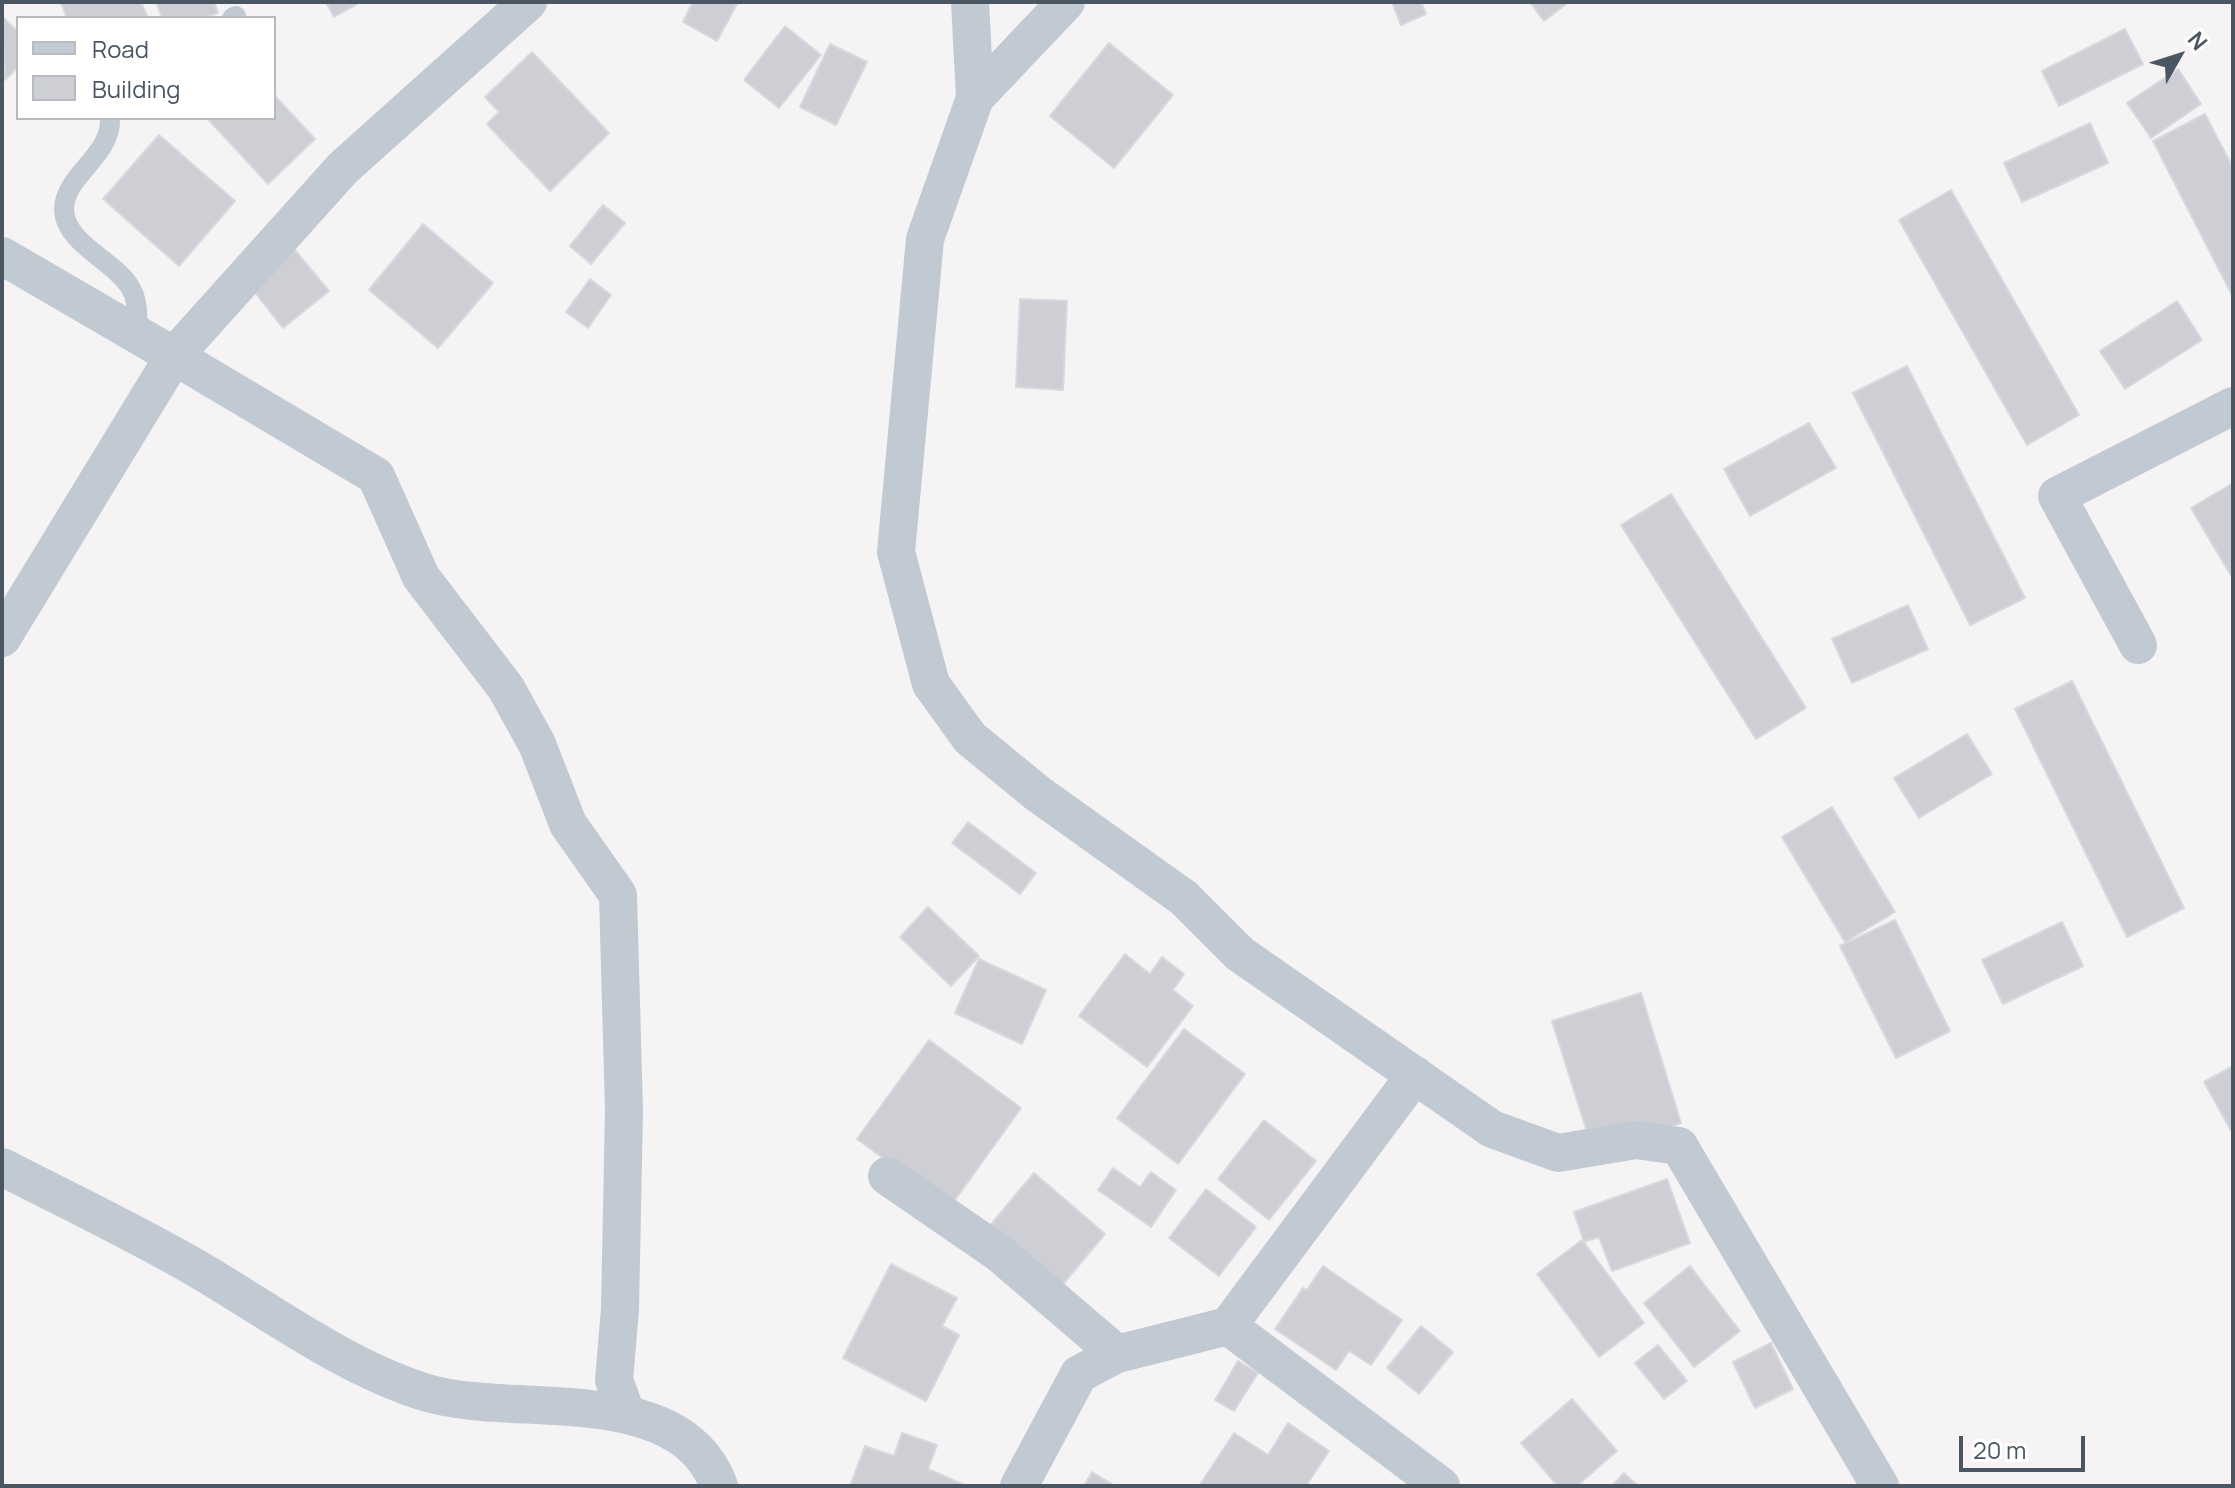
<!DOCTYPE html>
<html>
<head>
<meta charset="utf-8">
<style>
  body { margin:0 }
  #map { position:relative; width:2235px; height:1488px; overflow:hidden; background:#f5f3f3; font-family:Manrope,sans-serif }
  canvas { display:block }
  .frame { position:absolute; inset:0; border:4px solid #4a5661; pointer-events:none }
  .legend { position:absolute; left:16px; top:16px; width:260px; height:104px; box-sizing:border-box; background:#fff; border:2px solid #b7bbc0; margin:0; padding:10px 14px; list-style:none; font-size:24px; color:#4a5661 }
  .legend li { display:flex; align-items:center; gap:16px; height:40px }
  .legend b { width:40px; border:2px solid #b7bbc0 }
  .north { position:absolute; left:2139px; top:16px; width:80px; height:80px; -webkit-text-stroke:6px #fff; paint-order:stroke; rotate:51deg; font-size:22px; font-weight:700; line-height:32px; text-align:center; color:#4a5661 }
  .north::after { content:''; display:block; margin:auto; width:28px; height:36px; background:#4a5661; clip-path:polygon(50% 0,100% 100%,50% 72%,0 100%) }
  .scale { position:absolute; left:1959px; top:1436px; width:126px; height:36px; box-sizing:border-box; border:4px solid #4a5661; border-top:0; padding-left:10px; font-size:24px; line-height:28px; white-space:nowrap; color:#4a5661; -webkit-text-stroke:6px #fff; paint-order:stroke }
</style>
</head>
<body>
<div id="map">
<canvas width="2235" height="1488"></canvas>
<div class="frame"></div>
<ul class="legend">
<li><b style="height:10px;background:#c1cad2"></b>Road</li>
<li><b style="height:22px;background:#cdcfd5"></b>Building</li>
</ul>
<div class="north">N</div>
<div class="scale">20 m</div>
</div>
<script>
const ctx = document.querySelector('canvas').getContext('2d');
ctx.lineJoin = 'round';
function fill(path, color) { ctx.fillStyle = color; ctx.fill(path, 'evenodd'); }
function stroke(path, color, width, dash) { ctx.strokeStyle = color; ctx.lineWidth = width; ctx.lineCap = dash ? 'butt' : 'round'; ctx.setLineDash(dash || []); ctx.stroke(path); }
const building = new Path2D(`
  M65,2H141L148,18H67L61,3Z
  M156,2H214L218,13L204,18H162Z
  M326,2H361L334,17Z
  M693,2H738L717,41L683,22Z
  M1392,2H1421L1426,14L1401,25Z
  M1530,2H1569L1544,21Z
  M2,16L18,32V67L5,80Z
  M785,26L821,55L779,108L744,80Z
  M2125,29L2143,64L2059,106L2042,71Z
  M1109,43L1173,95L1114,168L1050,116Z
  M830,44L867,62L836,125L800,107Z
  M532,52L609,133L550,191L487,124L499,112L485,97Z
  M2178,69L2201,104L2151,138L2127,103Z
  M274,95L315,139L268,184L207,118H274Z
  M2205,114L2233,168V297L2153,141Z
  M2090,123L2108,163L2022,202L2004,163Z
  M159,135L235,201L179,266L103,199Z
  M1951,190L2079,415L2027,445L1899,220Z
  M603,205L625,223L591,264L570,246Z
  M423,224L493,283L438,348L369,290Z
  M294,249L329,291L283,328L249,285Z
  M590,279L611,295L588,328L566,312Z
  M1020,299L1067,301L1063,390L1016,387Z
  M2177,301L2202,340L2125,389L2100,351Z
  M1907,366L2025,598L1970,625L1853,393Z
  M1809,423L1836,468L1750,516L1724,469Z
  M2233,483V579L2191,508Z
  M1671,494L1806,708L1756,739L1621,525Z
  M1908,605L1928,649L1852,683L1832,639Z
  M2072,681L2184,908L2127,937L2015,709Z
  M1967,734L1992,774L1919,818L1894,778Z
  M1832,807L1895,912L1845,942L1782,837Z
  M968,822L1036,873L1020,894L952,843Z
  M928,907L979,956L951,986L900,937Z
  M1895,920L1950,1031L1896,1058L1840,946Z
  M2062,922L2083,966L2003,1004L1982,960Z
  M1125,954L1150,974L1162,957L1184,974L1173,990L1193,1006L1147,1067L1079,1016Z
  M979,959L1046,990L1022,1044L955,1013Z
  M1641,993L1681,1123L1593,1151L1552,1021Z
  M1184,1029L1245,1074L1178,1164L1117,1118Z
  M929,1040L1021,1108L950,1207L857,1139Z
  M2233,1066V1134L2204,1082Z
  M1264,1120L1316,1161L1269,1220L1218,1179Z
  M1113,1168L1140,1187L1151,1172L1176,1190L1151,1227L1098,1190Z
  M1034,1173L1105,1234L1059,1289L988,1228Z
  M1667,1179L1690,1243L1612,1271L1599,1237L1584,1242L1574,1212Z
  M1206,1189L1256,1227L1219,1276L1169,1238Z
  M1582,1240L1644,1323L1599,1357L1537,1274Z
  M891,1264L957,1298L942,1326L959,1335L926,1401L843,1358Z
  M1323,1266L1402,1320L1371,1365L1349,1351L1336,1370L1275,1329L1303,1288L1307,1290Z
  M1690,1266L1740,1331L1694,1367L1644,1303Z
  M1421,1326L1453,1352L1419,1394L1387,1368Z
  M1771,1343L1793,1389L1755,1408L1733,1362Z
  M1658,1345L1687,1381L1664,1399L1635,1363Z
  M1238,1361L1258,1373L1234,1411L1215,1400Z
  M1572,1399L1617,1451L1577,1486H1558L1521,1443Z
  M1288,1423L1329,1451L1306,1486H1199L1234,1433L1268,1455Z
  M902,1433L937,1445L928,1469L967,1486H850L865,1446L894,1456Z
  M1092,1472L1115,1486H1084Z
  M1624,1473L1638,1486H1612Z`);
fill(building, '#cdcfd5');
stroke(building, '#d7d9de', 2);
stroke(new Path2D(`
  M232,18L236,16
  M110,118C112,156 65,174 64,209C64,243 115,261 130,287C139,301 137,319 138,335`), '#c1cad2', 20);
stroke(new Path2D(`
  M528,2L343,168L174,356L376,476L421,577L506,688L537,744L568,824L618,895L624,1110L620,1309L614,1380L626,1413
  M970,2L975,98
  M1066,2L975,98L925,239L896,552L931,684L970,738L1037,793L1184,898L1240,954L1492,1129L1558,1153L1636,1140L1679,1146L1880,1486
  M2,256L174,356L2,638
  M2138,645L2057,496L2233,406
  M2,1167C68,1201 136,1233 201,1271C272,1313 345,1367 424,1392C514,1420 679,1378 719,1486
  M887,1176L999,1253L1117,1354
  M1228,1326L1441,1486
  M1019,1486L1079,1374L1117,1354L1228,1326L1415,1075`), '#c1cad2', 38);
</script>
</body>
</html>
